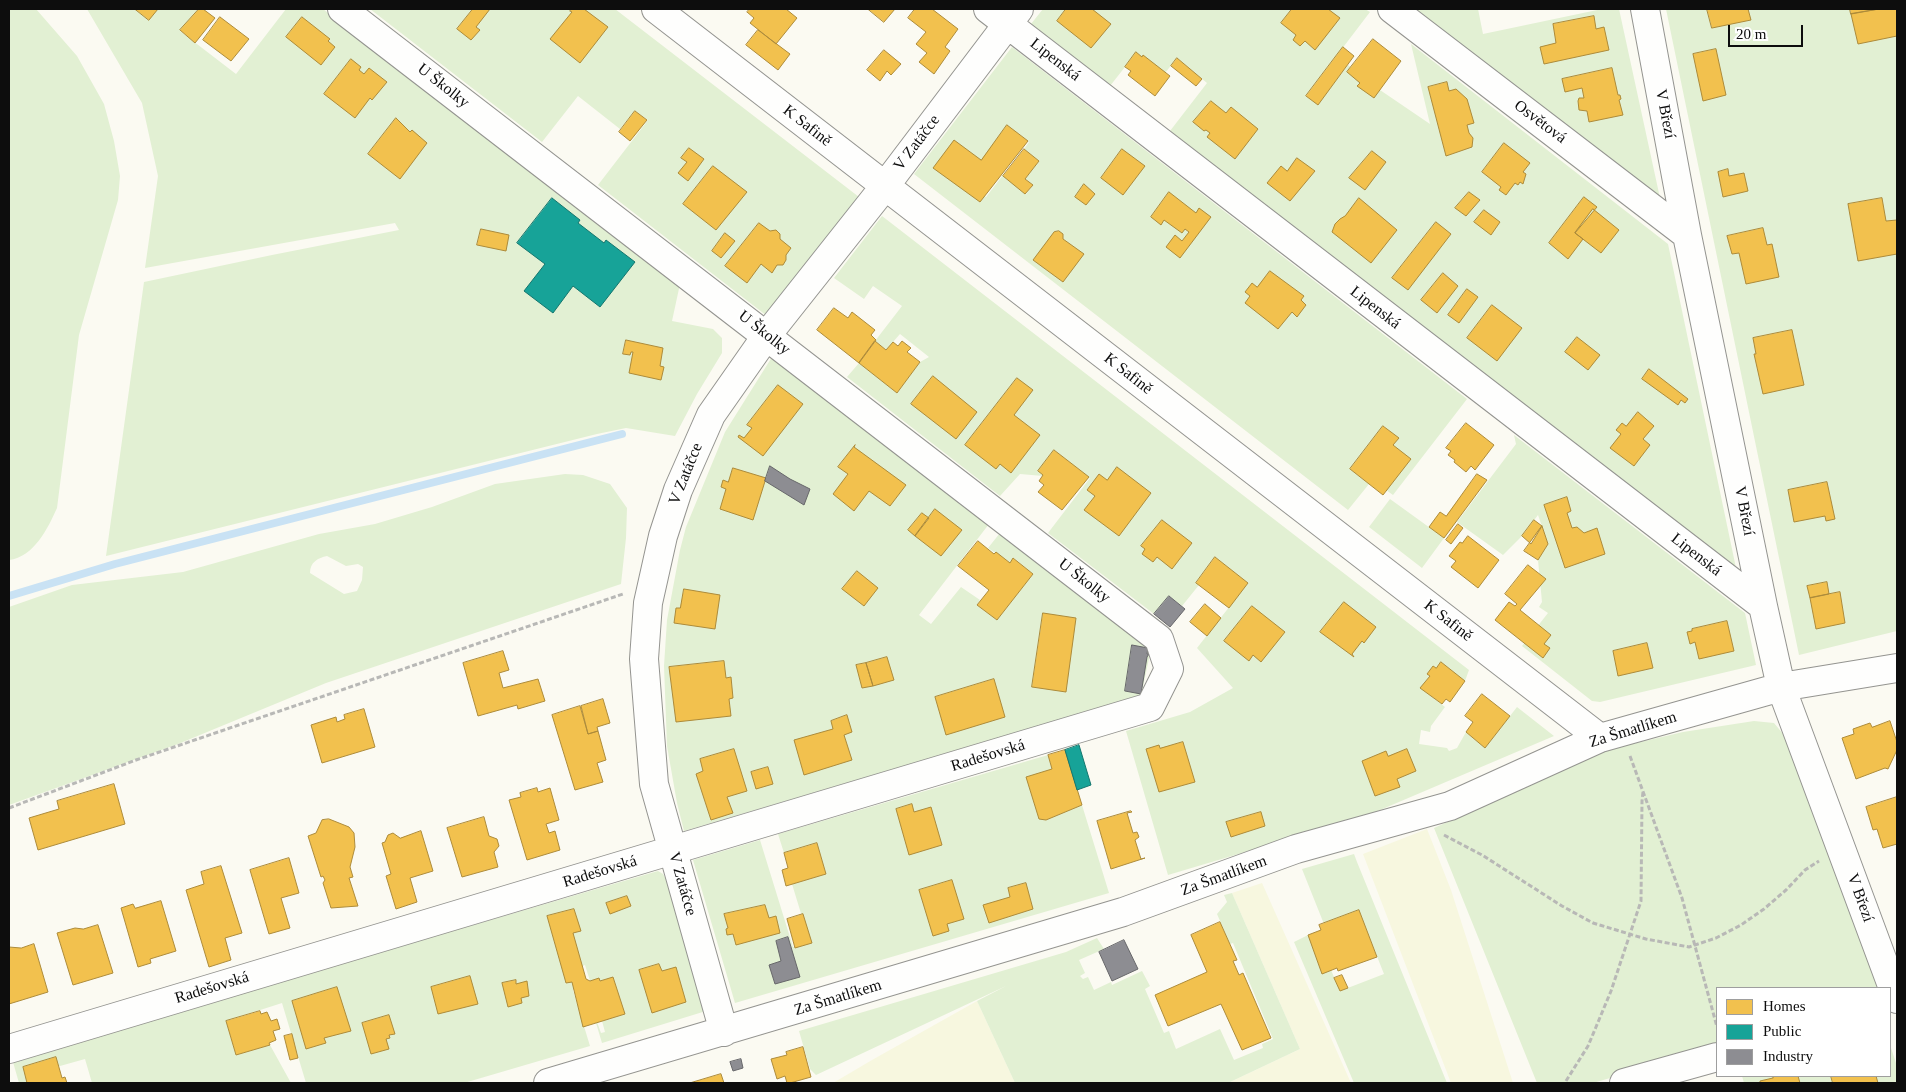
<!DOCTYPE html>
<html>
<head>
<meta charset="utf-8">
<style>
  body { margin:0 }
  #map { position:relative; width:1906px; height:1092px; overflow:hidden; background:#fbfaf2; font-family:"Times New Roman",serif }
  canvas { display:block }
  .frame { position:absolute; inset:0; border:10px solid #0d0d0d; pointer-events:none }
  .legend { position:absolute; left:1716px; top:987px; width:175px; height:90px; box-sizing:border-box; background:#fff; border:1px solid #9e9e9e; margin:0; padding:6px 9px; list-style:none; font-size:15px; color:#0d0d0d }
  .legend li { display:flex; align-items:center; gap:10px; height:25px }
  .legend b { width:25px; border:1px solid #9e9e9e }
  .scale { position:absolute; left:1728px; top:25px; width:75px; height:22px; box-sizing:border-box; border:2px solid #0d0d0d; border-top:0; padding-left:6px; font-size:15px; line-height:18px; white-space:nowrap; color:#0d0d0d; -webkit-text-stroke:4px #fff; paint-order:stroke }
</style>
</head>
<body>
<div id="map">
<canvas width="1906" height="1092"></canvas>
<div class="frame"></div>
<ul class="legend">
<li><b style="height:14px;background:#f2c14e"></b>Homes</li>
<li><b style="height:14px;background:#17a398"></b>Public</li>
<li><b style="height:14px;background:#8d8d92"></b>Industry</li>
</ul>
<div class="scale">20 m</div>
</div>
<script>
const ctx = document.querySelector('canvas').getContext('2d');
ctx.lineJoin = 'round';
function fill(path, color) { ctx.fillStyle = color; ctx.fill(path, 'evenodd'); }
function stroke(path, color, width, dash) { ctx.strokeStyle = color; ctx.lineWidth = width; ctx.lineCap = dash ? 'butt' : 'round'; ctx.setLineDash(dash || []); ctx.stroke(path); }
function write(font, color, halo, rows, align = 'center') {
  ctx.font = font + ' "Times New Roman",serif'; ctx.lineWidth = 5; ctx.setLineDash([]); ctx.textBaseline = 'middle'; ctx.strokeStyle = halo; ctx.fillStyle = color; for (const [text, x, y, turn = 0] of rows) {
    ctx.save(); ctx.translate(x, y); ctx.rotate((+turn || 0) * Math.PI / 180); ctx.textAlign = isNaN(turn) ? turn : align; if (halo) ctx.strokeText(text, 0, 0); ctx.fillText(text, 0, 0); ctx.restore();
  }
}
fill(new Path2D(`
  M1427,829L1451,890L1513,1083H1451L1363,854Z
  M1262,883L1351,1083H1228L1300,1049L1232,893Z
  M977,1001L1015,1083H833L872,1060Z`), '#f7f7df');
fill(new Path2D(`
  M9,9H36L77,56L104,104L114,141L120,176L118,200L79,335L57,508C48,528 34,557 9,560Z
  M87,9H199L180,31L236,74L286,9H323L680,284L672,321L713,329L722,338V353L697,394L675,436L626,428L597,434L106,556L144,282L272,255L399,230L395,223L145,268L158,176L142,103Z
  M370,9H615L859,197L767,316L598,185L648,120L635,111L620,129L578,96L542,142Z
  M1043,9H1365L1370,12L1306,96L1318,104L1348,65L1380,90L1430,124L1411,44L1668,244L1736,568L1170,131L1207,83L1177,58L1165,73L1143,56L1142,57L1136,53L1110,86L1031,24Z
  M1414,9H1478L1483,34L1602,9H1619L1660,198Z
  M1666,9H1897V631L1799,655Z
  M1012,47L1467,399L1393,495L1386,490L1410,459L1393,445L1398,438L1384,426L1350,469L1369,484L1348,510L914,174ZM1018,133L1029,142L1024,149L1039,161L1025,179L1033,185L1026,194L1003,175L986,197L938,162L984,161L1012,140Z
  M882,216L1469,670L1465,681L1441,662L1436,668L1433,666L1427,674L1430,676L1421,688L1445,707L1431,726L1430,732L1421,730L1419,744L1447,748L1449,751L1457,748L1466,732L1485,748L1517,707L1554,736L1366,816L1168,875L1126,731L1190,712L1233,688L1197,648L1248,583L1215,557L1196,583L1199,585L1182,606L1169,596L1154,614L1048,533L1090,478L1054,450L1043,476L1020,474L1000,496L847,377L859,363L897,393L920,362L929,357L900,334L886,350L875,341L902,306L873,286L864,299L834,278Z
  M772,357L989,524L919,615L931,624L961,587L980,600L977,605L997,620L1033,574L1014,558L1010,563L988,548L1000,533L1151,649L1141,696L684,831L677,803L667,746L664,666L667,620L680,550L686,527L725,432Z
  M1514,435L1745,613L1756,665L1600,702L1592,701L1522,646L1548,613L1539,607L1542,602L1538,560L1548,544L1538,515L1522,536L1503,555L1457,522L1516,444Z
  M565,474L583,475L610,484L627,508L626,538L621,584L326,683L178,744L9,805V607L72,585L183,572L319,534L375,524L432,507L495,484ZM327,556L346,566L358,564L363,567L362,580L357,591L344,594L310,573C310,562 318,558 327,556Z
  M1390,499L1444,538L1422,568L1369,527Z
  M1754,721L1774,723L1793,746L1879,988H1717V1047L1593,1083H1537L1434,828L1611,749L1683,732Z
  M1048,755L1052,769L1046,820L1082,805L1109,893L735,1003L693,860L760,840L793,947L810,943L792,884L826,874L817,843L784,853L778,834Z
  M1354,854L1357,862L1447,1083H1354L1294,942L1308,935L1331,970L1340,991L1384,974L1359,911L1324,924L1302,869Z
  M658,871L663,874L666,879L706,1011L602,1043L596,1023L597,1022L601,1033L605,1032L602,1021L625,1014L613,977L591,984L585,965L580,967L586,985L573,990L590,1046L464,1083H306L282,1003L226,1021L236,1055L270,1045L291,1083H92L85,1059L35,1073L37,1083H19L13,1062L404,943L470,926Z
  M1232,893L1300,1049L1228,1083H1015L977,1001L1006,986L816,1075L810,1069L799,1031L1066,952L1097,938L1104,949L1079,960L1085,973L1080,976L1083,979L1088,977L1094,990L1111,982L1112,985L1142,971L1150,986L1145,989L1164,1033L1169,1031L1176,1049L1220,1029L1234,1060L1263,1048L1262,1044L1273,1039L1233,943L1230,944L1217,914L1227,902L1224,895Z
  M1890,1045L1897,1066V1083H1744L1742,1076H1890Z`), '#e2f0d3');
const homes = new Path2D(`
  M135,9H158L149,20Z
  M199,9H203L215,18L195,43L180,30Z
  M473,9H490L476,27L480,30L471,40L457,29Z
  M572,9H584L608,27L580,63L550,39L572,12L570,11Z
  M750,9H786L797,18L776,44L750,23L754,18L747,12Z
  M868,9H895L884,22Z
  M915,9H932L958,29L945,47L950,51L934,74L919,62L927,53L916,44L926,32L908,18Z
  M1066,9H1092L1111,24L1091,48L1057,21Z
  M1292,9H1328L1340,18L1315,50L1305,41L1300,46L1293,40L1296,35L1281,23Z
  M1707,9H1748L1751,20L1712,28Z
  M1850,9H1879L1851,14Z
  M1879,9H1897V36L1858,44L1851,14Z
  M1594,16L1596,29L1604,27L1609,50L1544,64L1540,47L1556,43L1553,24Z
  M220,17L249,39L231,61L203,40Z
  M302,17L330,39L328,41L335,47L321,65L286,37Z
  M758,30L790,54L778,70L746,45Z
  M1373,39L1401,61L1374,98L1357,86L1360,83L1347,72Z
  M1343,47L1354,56L1318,105L1306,96Z
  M1716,49L1726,95L1703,101L1693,54Z
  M884,50L901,64L891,75L887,71L880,81L867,70Z
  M1136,52L1142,57L1143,55L1170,76L1155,96L1128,75L1131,71L1125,67Z
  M1177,58L1202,79L1196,86L1171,66Z
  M351,59L361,67L359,70L364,74L369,68L387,82L372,100L370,98L355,118L324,94Z
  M1612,68L1618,95H1620L1621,99L1619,100L1623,115L1589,122L1587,111L1579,110L1578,101L1579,98H1584L1582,88L1565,92L1562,79Z
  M1447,82L1449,91L1456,89L1467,99L1474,123L1467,125L1469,133L1473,138L1472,147L1446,156L1428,87Z
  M1211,101L1226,113L1231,107L1258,129L1235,159L1207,137L1210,133L1206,130L1204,131L1193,122Z
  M635,111L647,120L630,141L619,132Z
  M396,118L410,132L412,130L427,143L400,179L368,154Z
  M1007,125L1028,141L980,202L933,168L954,140L981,160Z
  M1504,143L1530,163L1523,172L1526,174L1523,184L1520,182L1518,185L1515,183L1506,195L1499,190L1501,187L1482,172Z
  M689,148L704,159L688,181L678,173L687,162L681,158Z
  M1024,149L1039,161L1025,179L1033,185L1025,194L1003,176Z
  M1122,149L1145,166L1123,195L1101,178Z
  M1372,151L1386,162L1365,190L1349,178Z
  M1297,158L1315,171L1290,201L1267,183L1281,166L1287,171Z
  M713,166L747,192L716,230L683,204Z
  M1728,169L1729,176L1744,173L1748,191L1723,197L1718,172Z
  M1084,184L1095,194L1086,205L1075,197Z
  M1169,192L1196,213L1199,208L1211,217L1180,258L1166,247L1175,235L1182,241L1189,232L1185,229L1182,233L1164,220L1161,225L1151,217Z
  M1469,192L1480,200L1466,216L1455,208Z
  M1584,197L1597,207L1575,233L1583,239L1568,259L1549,243Z
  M1359,198L1397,230L1371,263L1332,232L1335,224L1340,219L1345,216Z
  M1882,198L1886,221L1897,220V254L1858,261L1848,204Z
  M1593,209L1619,230L1601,253L1575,233Z
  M1484,210L1500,222L1491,235L1474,222Z
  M1436,222L1451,234L1408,290L1392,278Z
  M759,223L770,231L776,230L780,234V239L791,248L786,255V260L783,265H777L772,273L761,264L747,283L725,266Z
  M1763,228L1767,245L1772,244L1779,277L1746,284L1739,253L1732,254L1727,236Z
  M481,229L509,235L506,251L477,245Z
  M1059,231L1063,234V239L1084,254L1063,282L1033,260L1054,232Z
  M725,233L735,241L721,258L712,251Z
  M1270,271L1304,296L1301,300L1306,305L1297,317L1292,312L1278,329L1245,303L1250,296L1245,292L1252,283L1257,287Z
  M1443,273L1458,286L1437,313L1421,300Z
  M1467,289L1478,297L1459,323L1448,315Z
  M1492,305L1522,328L1497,361L1467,338Z
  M834,308L848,318L852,312L875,330L871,335L876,340L859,363L817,330Z
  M1792,330L1804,385L1763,394L1754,354H1756L1753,338Z
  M1577,337L1600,355L1588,370L1565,352Z
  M626,340L663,348L660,366L664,367L661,380L629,373L633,352H631L630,355L623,354Z
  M875,341L886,350L893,342L898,346L902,341L911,348L907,352L920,362L897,393L859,363Z
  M1649,369L1688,399L1685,403L1681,400L1678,405L1642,379Z
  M933,376L977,412L956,439L911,404Z
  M1017,378L1033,390L1014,415L1040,435L1011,473L1000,464L996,469L965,445Z
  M778,385L803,404L763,456L738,437L739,435L744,438L752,428L747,425Z
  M1638,412L1654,426L1643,439L1650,445L1634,466L1610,448L1621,434L1616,430L1622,423L1626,426Z
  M1466,423L1494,445L1475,470L1471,466L1466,472L1454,462L1455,460L1448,455L1451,451L1446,448Z
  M1383,426L1399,438L1393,445L1411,459L1383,495L1350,469Z
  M855,445L854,447L906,485L890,506L869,491L854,511L833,494L848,474L838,467Z
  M1054,450L1089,477L1062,510L1038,492L1044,485L1039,481L1043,475L1038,471Z
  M1117,467L1151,493L1119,536L1084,510L1095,496L1087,490L1099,474L1107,480Z
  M733,468L766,478L753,520L720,509L726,489L721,487L723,480L728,482Z
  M1477,474L1487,480L1444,538L1429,527L1440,512L1446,516Z
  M1827,482L1835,519L1826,521L1825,516L1794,522L1788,490Z
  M1567,497L1571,511L1567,513L1572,528L1577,527L1584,533L1597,528L1605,554L1565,568L1544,505Z
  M935,509L962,530L941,556L915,536Z
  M922,513L929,518L915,536L908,530Z
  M1162,520L1192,543L1172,569L1157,557L1153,562L1142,554L1145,549L1141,546Z
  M1534,520L1542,526L1531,544L1522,536Z
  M1458,524L1463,528L1451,544L1446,540Z
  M1542,526L1548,544L1538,560L1524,551Z
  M1468,536L1499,560L1478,588L1451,567L1456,561L1449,556L1460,542L1462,543Z
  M978,541L994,554L996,552L1010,563L1013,558L1033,574L997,620L977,605L989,590L958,566Z
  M1215,557L1248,583L1229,608L1196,583Z
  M1528,565L1546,579L1520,610L1551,635L1544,644L1550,648L1543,658L1495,620L1509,602L1515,606L1517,604L1505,594Z
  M857,571L878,588L864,606L842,589Z
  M1827,582L1829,594L1810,598L1807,586Z
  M684,589L720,595L715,629L674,623L676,608H680Z
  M1840,592L1845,623L1816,629L1810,598Z
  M1344,602L1376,627L1364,643L1362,641L1352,654L1354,657L1320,632Z
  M1205,604L1221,618L1207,636L1190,622Z
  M1252,606L1285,632L1261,662L1253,655L1249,661L1224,641Z
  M1043,613L1076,618L1066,692L1032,687Z
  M1727,621L1734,651L1699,659L1695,642L1690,644L1687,632L1692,631V629Z
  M1647,643L1653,668L1618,676L1613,651Z
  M503,651L509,670L499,673L503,688L538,679L545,701L518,709L517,705L478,716L463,663Z
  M887,657L894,680L873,686L866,663Z
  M724,661L726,678L731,677L733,698L729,699L731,716L676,722L669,667Z
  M1441,662L1465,681L1450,702L1446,699L1442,704L1420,688L1430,676L1427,674L1433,666L1436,668Z
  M866,663L873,686L862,688L856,665Z
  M994,679L1005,717L946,735L935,697Z
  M1482,694L1510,716L1485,748L1466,732L1473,722L1465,716Z
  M603,699L610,723L597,727L598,731L588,734L581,706Z
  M580,706L588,734L598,731L606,760L597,763L603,782L575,790L552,715Z
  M364,709L375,747L322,763L311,725L336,717L337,722L345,719L344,715Z
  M847,715L852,732L844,735L852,760L804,775L794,740L833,729L831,721Z
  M1890,721L1897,742V750L1888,769L1885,768L1856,779L1842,738L1854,734L1853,729L1870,723L1872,727Z
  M1183,742L1195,782L1159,792L1146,749L1159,745L1160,748Z
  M734,749L747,791L727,797L733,813L711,820L696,774L703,771L700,759Z
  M1407,749L1416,771L1397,779L1400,787L1375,796L1362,761L1386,751L1388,756Z
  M1065,750L1082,805L1046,820L1039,819L1026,777L1052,769L1048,755Z
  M768,767L773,784L756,789L751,772Z
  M114,784L125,824L38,850L29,818L59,809L57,801Z
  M537,788L538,792L550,788L559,820L546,824L549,833L555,831L560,850L527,860L509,800L521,797L520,793Z
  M1897,797V844L1883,848L1877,829L1873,830L1866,807Z
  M912,804L914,812L931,807L942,845L909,855L896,809Z
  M1131,811L1132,812L1127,813L1133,833L1137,832L1139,837L1135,840L1141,859L1145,858L1111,869L1097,821Z
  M1261,812L1265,826L1231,837L1226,822Z
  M484,817L489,836L497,839L499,846L494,852L498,867L462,877L447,828Z
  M329,819L349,827L354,833L355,847L350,867L353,877L349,878L358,906L331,908L323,883L325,880L323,876L321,877L308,836L316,833L322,820Z
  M421,831L433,871L410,878L417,902L396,909L386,876L391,874L382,843L385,842L388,835L393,833L400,838Z
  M817,843L826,874L786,886L782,870L788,868L784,853Z
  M289,858L299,893L281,898L290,928L269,934L250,870Z
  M221,866L242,933L225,938L231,960L209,967L186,890L204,884L201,872Z
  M952,880L964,919L947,924L949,931L933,936L919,890Z
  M1026,883L1033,909L989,923L983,905L1010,897L1008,888Z
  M627,896L631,906L610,914L606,903Z
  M161,901L176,951L150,959L151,963L138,967L121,908L133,904L135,908Z
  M765,905L769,918L776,916L780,933L736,945L733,934L727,935L726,929L728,928L724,914Z
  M574,909L581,931L573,933L586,979L590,981L599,978L600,981L613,977L625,1014L583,1027L572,982L566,983L547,916Z
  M1359,910L1377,957L1338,971L1337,968L1322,974L1308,935L1321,930L1319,925Z
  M803,914L812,943L795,948L787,919Z
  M1220,922L1237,960L1233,961L1239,975L1243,973L1271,1038L1242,1050L1221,1004L1168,1026L1155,995L1207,972L1191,935Z
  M98,925L113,973L73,985L57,933L75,928L83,929Z
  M34,944L48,992L9,1004V947L21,948Z
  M659,964L662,971L676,967L686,1002L652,1013L639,970Z
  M1342,975L1348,988L1340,991L1334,978Z
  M470,976L478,1004L438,1014L431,987Z
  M516,980V984L527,981L529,996L521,998L522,1003L508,1007L502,983Z
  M337,987L351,1031L324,1038L326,1043L306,1049L292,1001Z
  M260,1011L261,1014L267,1012L271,1021L277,1019L280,1029L273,1031L276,1040L269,1043L270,1045L236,1055L226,1021Z
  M389,1015L395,1034L389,1035L390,1038L386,1039L389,1049L371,1054L362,1023Z
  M292,1034L298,1058L290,1060L284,1036Z
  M803,1047L811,1077L790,1083H787L785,1076L777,1079L771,1059L787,1055L786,1052Z
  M56,1057L62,1078L65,1077L67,1083H27L23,1067Z
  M721,1074L724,1083H690Z
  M1772,1076H1798L1800,1083H1760V1081L1773,1078Z
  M1831,1076H1876L1878,1083H1833Z`);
fill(homes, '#f2c14e');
stroke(homes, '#ad8b3a', 1);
const public = new Path2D(`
  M552,198L580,220L578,223L604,243L606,240L635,262L600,307L573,286L553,313L524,291L545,264L517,243Z
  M1079,745L1091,785L1077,790L1065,750Z`);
fill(public, '#17a398');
stroke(public, '#14766e', 1);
const industry = new Path2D(`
  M770,466L790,479L810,489L804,505L765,481Z
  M1169,596L1185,609L1170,627L1154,614Z
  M1132,645L1148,648L1147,654H1149L1147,657L1141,694L1125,691Z
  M788,937L800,977L775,984L769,965L781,961L776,941Z
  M1124,940L1138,969L1112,981L1099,952Z
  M741,1059L743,1068L733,1071L730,1062Z`);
fill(industry, '#8d8d92');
stroke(industry, '#67676a', 1);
stroke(new Path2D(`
  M9,596L115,564L622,434`), '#c9e2f4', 8);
const minor = new Path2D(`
  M656,9L1600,738
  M988,9L1763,606
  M1392,9L1687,235
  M1645,9L1687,235L1763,606L1781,687L1897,999
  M724,1032L654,784L644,659L648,603L663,536L678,490L711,415L767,335L885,186L1019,9
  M9,1049L1150,707L1169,669L1159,639L342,9
  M548,1083L1123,912L1296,849L1450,806L1600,738L1781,687L1897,668
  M1624,1083L1717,1057`);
stroke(minor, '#949490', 30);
stroke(new Path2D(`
  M1630,756L1682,898L1717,1027
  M9,808L136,760L623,594
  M1444,835L1482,855L1562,906L1593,923L1646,939L1689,947L1716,938L1741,925L1764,909L1786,890L1805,870L1819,861
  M1566,1081L1588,1046L1596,1027L1611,991L1641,901L1642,801L1643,792`), '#b8b8b6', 3, [5, 2.5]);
stroke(minor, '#fefefd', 28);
write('16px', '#0d0d0d', '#fff', [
  ["Lipenská",1055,60,38],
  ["U Školky",443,86,38],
  ["V Březí",1665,114,79],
  ["Osvětová",1540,122,37],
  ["K Safině",807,126,38],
  ["V Zatáčce",917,143,-53],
  ["Lipenská",1375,308,38],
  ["U Školky",764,333,38],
  ["K Safině",1128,374,38],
  ["V Zatáčce",686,474,-68],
  ["V Březí",1744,511,79],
  ["Lipenská",1696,555,38],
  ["U Školky",1084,581,38],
  ["K Safině",1448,621,38],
  ["Za Šmatlíkem",1633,730,-17],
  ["Radešovská",988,756,-17],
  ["Radešovská",600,872,-17],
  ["Za Šmatlíkem",1224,876,-20],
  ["V Zatáčce",682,884,74],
  ["V Březí",1860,898,70],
  ["Radešovská",212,988,-17],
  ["Za Šmatlíkem",838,998,-17]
]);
</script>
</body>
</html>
